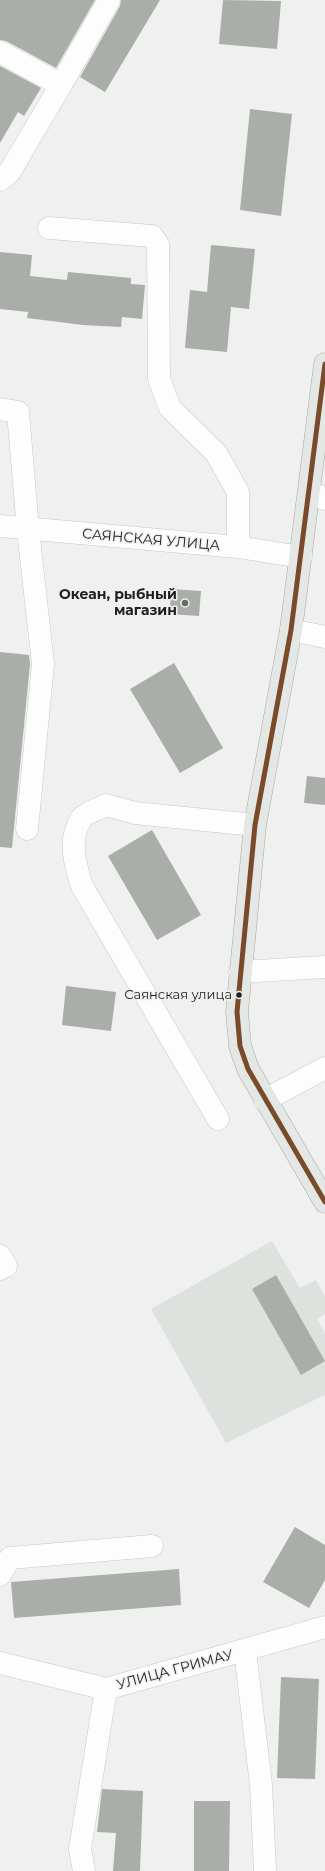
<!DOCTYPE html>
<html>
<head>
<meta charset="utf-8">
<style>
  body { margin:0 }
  canvas { display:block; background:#eff0ef }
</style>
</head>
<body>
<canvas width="325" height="1871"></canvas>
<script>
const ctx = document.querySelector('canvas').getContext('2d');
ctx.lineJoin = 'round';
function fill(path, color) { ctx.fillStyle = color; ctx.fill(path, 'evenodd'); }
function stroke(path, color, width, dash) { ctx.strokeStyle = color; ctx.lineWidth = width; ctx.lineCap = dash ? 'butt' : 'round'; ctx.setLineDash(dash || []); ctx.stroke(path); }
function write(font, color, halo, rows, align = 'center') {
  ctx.font = font + ' Montserrat,sans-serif'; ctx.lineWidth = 3; ctx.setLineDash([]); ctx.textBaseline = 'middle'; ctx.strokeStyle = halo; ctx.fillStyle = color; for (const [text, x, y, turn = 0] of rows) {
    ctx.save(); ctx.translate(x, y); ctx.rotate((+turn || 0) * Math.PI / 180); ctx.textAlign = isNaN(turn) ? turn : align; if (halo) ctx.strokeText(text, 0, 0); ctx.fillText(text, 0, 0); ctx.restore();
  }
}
fill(new Path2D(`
  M272,1241L300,1288L316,1280L325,1297V1314L317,1319L325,1333V1395L226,1443L151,1309Z`), '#dee2de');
fill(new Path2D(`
  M0,0H95L56,68L6,41L0,40Z
  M121,0H160L105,92L80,77L120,6Z
  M223,0L281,1L277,49L219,44Z
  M0,66L41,88L24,116L18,112L0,143Z
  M250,109L292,114L281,216L240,210Z
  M211,245L255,249L249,309L231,307L227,352L185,348L190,290L207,292Z
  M0,252L32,255L30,276L67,280L68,272L131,278V284L145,285L142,319L122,317L121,327L83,325L27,318L28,312L0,309Z
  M172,589L201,591L199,616L169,614Z
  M0,652L29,655L30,664L12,848L0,847Z
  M174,663L223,748L180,773L130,689Z
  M307,776L325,778V805L304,803Z
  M152,830L201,915L157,940L108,856Z
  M66,986L116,992L111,1031L62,1025Z
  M276,1275L325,1361L301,1375L252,1289Z
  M295,1527L325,1545V1580L309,1608L263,1582Z
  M179,1569L181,1605L14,1618L11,1582Z
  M281,1677L319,1679L315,1779L277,1778Z
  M102,1789L143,1791L140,1871H113L116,1833L97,1832Z
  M194,1801H230L229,1871H194Z`), '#a9afa8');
const minor = new Path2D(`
  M0,52L61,85L109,0
  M0,180L9,173L61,85
  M49,228L152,236L158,244L159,379L170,408L216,453L238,492V547
  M0,409L18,412L28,530L43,664L27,829
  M310,492L325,499
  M0,526L238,547L301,557
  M291,630L325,637
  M240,972L325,967
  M265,1100L325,1068
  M218,1119L82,886C75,865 68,839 81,819C85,813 99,809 106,805L135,813L255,825
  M0,1256L6,1266L0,1269
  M0,1575L10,1558L152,1546
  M245,1651L261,1785L265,1871
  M0,1663L106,1689L325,1627
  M84,1871L80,1849L106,1689`);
const major = new Path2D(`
  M325,364L291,630L255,825L237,1012L240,1046L248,1069L325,1202`);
stroke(minor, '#c7c8c7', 23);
stroke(major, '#a2aaa1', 23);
stroke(minor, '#fdfdfd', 22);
stroke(major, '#e4e8e4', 22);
stroke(new Path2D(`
  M325,364L291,630L255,825L237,1012L240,1046L248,1069L325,1202`), '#7a4b2a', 5);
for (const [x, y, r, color] of [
  [185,603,4,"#676867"],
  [239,995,3.5,"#1e1f1e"]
]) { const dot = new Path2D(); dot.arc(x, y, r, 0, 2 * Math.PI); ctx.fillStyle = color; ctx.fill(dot); stroke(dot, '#eef1ee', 1.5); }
write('13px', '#1e1f1e', '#eef1ee', [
  ["Саянская улица",232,995]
], 'right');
write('14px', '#1e1f1e', '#eef1ee', [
  ["САЯНСКАЯ УЛИЦА",151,540,5],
  ["УЛИЦА ГРИМАУ",175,1670,-15]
]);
write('bold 14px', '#1e1f1e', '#eef1ee', [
  ["Океан, рыбный",177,595],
  ["магазин",177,611]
], 'right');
</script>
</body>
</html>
